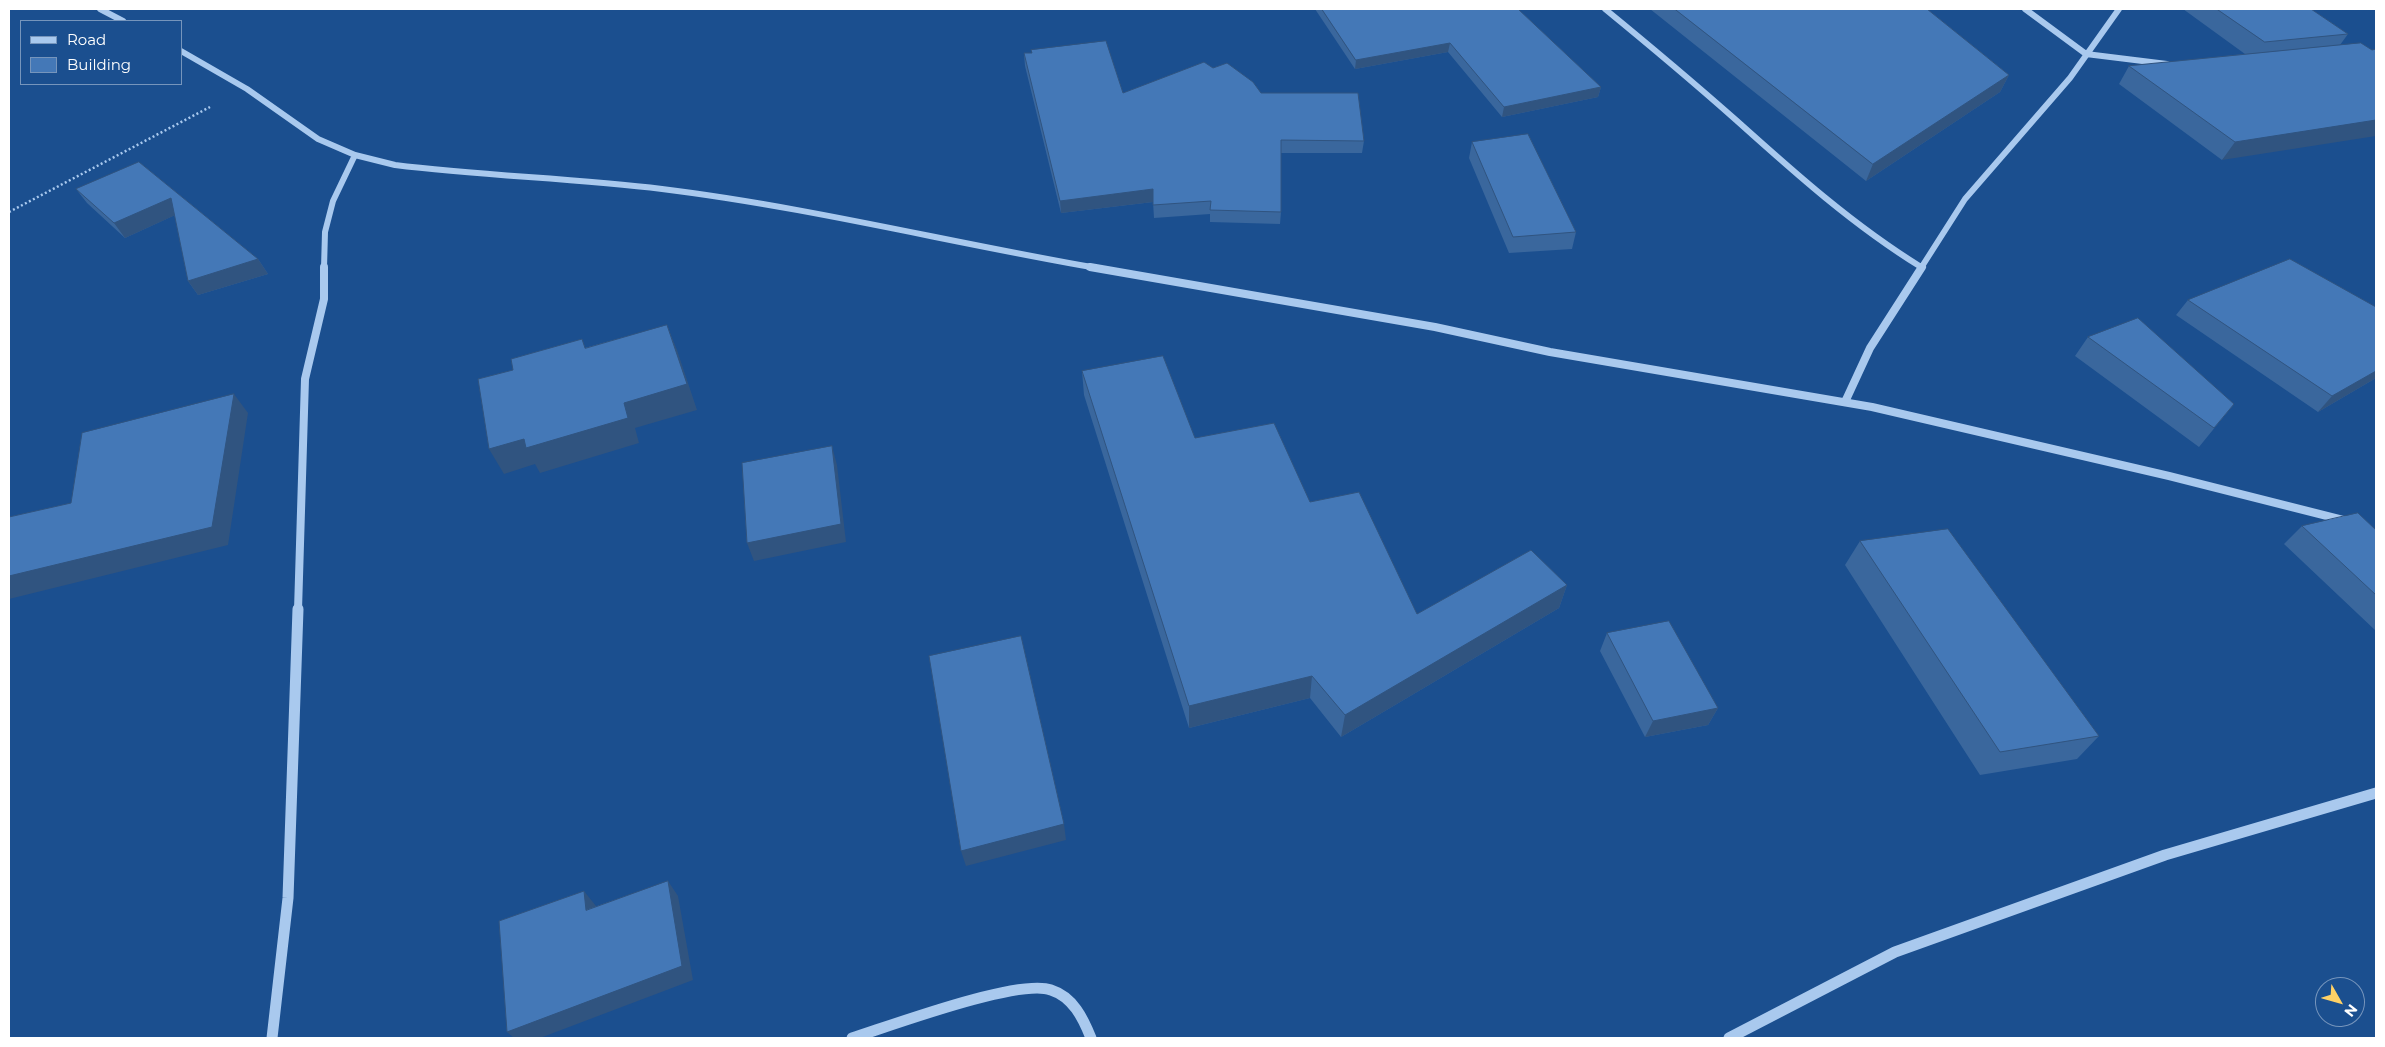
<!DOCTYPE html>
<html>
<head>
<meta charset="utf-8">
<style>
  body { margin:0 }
  #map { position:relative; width:2385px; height:1047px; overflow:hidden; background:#1b4f8f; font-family:Montserrat,sans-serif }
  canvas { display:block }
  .frame { position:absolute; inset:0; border:10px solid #fff; pointer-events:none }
  .legend { position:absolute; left:20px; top:20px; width:162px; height:65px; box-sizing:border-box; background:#1b4f8f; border:1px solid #7695bc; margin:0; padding:6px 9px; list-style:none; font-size:15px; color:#fff }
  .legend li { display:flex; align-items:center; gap:10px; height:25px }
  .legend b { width:25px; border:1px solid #7695bc }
  .north { position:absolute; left:2315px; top:977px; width:50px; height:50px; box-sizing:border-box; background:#1b4f8f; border:1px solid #7695bc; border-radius:50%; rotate:128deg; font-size:14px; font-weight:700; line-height:20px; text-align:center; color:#fff }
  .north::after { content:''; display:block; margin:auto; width:18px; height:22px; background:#ffd166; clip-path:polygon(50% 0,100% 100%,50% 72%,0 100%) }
</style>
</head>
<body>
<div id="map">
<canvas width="2385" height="1047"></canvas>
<div class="frame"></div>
<ul class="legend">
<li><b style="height:6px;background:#a9c9ee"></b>Road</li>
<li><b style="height:14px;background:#4478b7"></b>Building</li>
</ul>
<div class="north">N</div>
</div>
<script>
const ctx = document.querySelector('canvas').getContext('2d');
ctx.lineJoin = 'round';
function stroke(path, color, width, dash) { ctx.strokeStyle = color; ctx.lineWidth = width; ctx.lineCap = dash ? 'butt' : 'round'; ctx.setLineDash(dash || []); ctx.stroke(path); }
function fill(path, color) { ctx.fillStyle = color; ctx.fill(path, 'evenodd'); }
stroke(new Path2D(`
  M9,212L210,107`), '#a9c9ee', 2.5, [2, 2.5]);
stroke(new Path2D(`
  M100,9L123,21
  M1605,9C1649,45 1693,82 1736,120C1795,173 1853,225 1921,267
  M2025,9L2086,54L2167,64
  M181,51L247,89L318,139L355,155L395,165C484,176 573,178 662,189C808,207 952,243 1097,268
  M324,268L325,232L333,201L355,155
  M1921,268L1965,199L2070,78L2119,9`), '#a9c9ee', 6);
stroke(new Path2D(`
  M1090,267L1435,327L1550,352L1872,407L2169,476L2347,521
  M1845,402L1870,348L1922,267
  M298,610L305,379L324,299V267`), '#a9c9ee', 8);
stroke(new Path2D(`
  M272,1038L288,898L298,609
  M852,1038C890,1026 1019,978 1051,990C1073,997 1083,1018 1091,1038
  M1729,1038L1895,952L2165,855L2376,793`), '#a9c9ee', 11);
fill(new Path2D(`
  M1315,9H1518L1601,87L1598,97L1502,117L1448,52L1355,69Z
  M1650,9H1927L2009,75L2000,92L1866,181Z
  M2183,9H2311L2348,34L2340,45L2222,160L2119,84L2129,66L2245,54Z
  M1024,54L1123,93L1213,68L1261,93L1364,141L1362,153H1281V212L1280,224L1210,222V214L1154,218L1153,202L1061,213L1025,66Z
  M1472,142L1576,232L1572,249L1509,253L1469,158Z
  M139,162L258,259L268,274L198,295L188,281L175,215L125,238L87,203L76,189Z
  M2188,300L2376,307V378L2318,412L2176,315Z
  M2088,337L2234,404L2199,447L2075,356Z
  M1082,371L1195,438L1310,502L1417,614L1567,585L1559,608L1341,737L1310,698L1189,728L1084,395Z
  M2302,526L2376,530V631L2284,544Z
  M1860,541L2099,736L2077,759L1980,775L1845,565Z
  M1607,633L1718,708L1708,725L1645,737L1600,651Z`), '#3a679d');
fill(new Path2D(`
  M1450,43L1448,52L1355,69L1356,60Z
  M2009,75L2000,92L1866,181L1873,164Z
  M1601,87L1598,97L1502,117L1504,107Z
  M2376,120V136L2222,160L2235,142Z
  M1153,189V202L1061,213L1060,201Z
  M171,198L182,212L125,238L114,223Z
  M258,259L268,274L198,295L188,281Z
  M667,325L677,350L697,410L635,428L639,443L540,473L535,464L504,474L489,449L624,403Z
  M2376,371V378L2318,412L2332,396Z
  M234,394L248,413L228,545L9,599V576Z
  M832,446L837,465L846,542L754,561L747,543Z
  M1567,585L1559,608L1341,737L1345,715Z
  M1312,676L1310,698L1189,728V706Z
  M1718,708L1708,725L1645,737L1653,721Z
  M1064,824L1066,840L966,866L961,851Z
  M668,881L678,896L693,980L540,1038H514L507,1032Z
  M584,891L596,906L598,925L586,910Z`), '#305480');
const building = new Path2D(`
  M1322,9H1518L1601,87L1504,107L1450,43L1356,60Z
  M1675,9H1927L2009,75L1873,164Z
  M2217,9H2311L2348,34L2265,42Z
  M1106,41L1123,93L1204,62L1213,68L1227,63L1253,82L1261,93H1358L1364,141L1281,140V212L1210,210L1211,201L1153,205V189L1060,201L1024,53H1032L1031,50Z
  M2361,43L2372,50L2376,49V120L2235,142L2129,66Z
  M1528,134L1576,232L1513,237L1472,142Z
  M139,162L258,259L188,281L171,198L114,223L76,189Z
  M2290,259L2376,307V371L2332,396L2188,300Z
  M2138,318L2234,404L2214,428L2088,337Z
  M667,325L687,384L624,403L628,418L526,448L524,439L489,449L478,379L513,370L511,359L582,339L585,348Z
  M1163,356L1195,438L1274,423L1310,502L1359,492L1417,614L1531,550L1567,585L1345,715L1312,676L1189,706L1082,371Z
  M234,394L212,527L9,576V517L71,503L82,433Z
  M832,446L841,524L747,543L742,463Z
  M2358,513L2376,530V595L2302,526Z
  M1948,529L2099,736L2000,752L1860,541Z
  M1669,621L1718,708L1653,721L1607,633Z
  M1021,636L1064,824L961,851L929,656Z
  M668,881L682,966L507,1032L499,921L584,891L586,910Z`);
fill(building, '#4478b7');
stroke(building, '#305480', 1);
</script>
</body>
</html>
